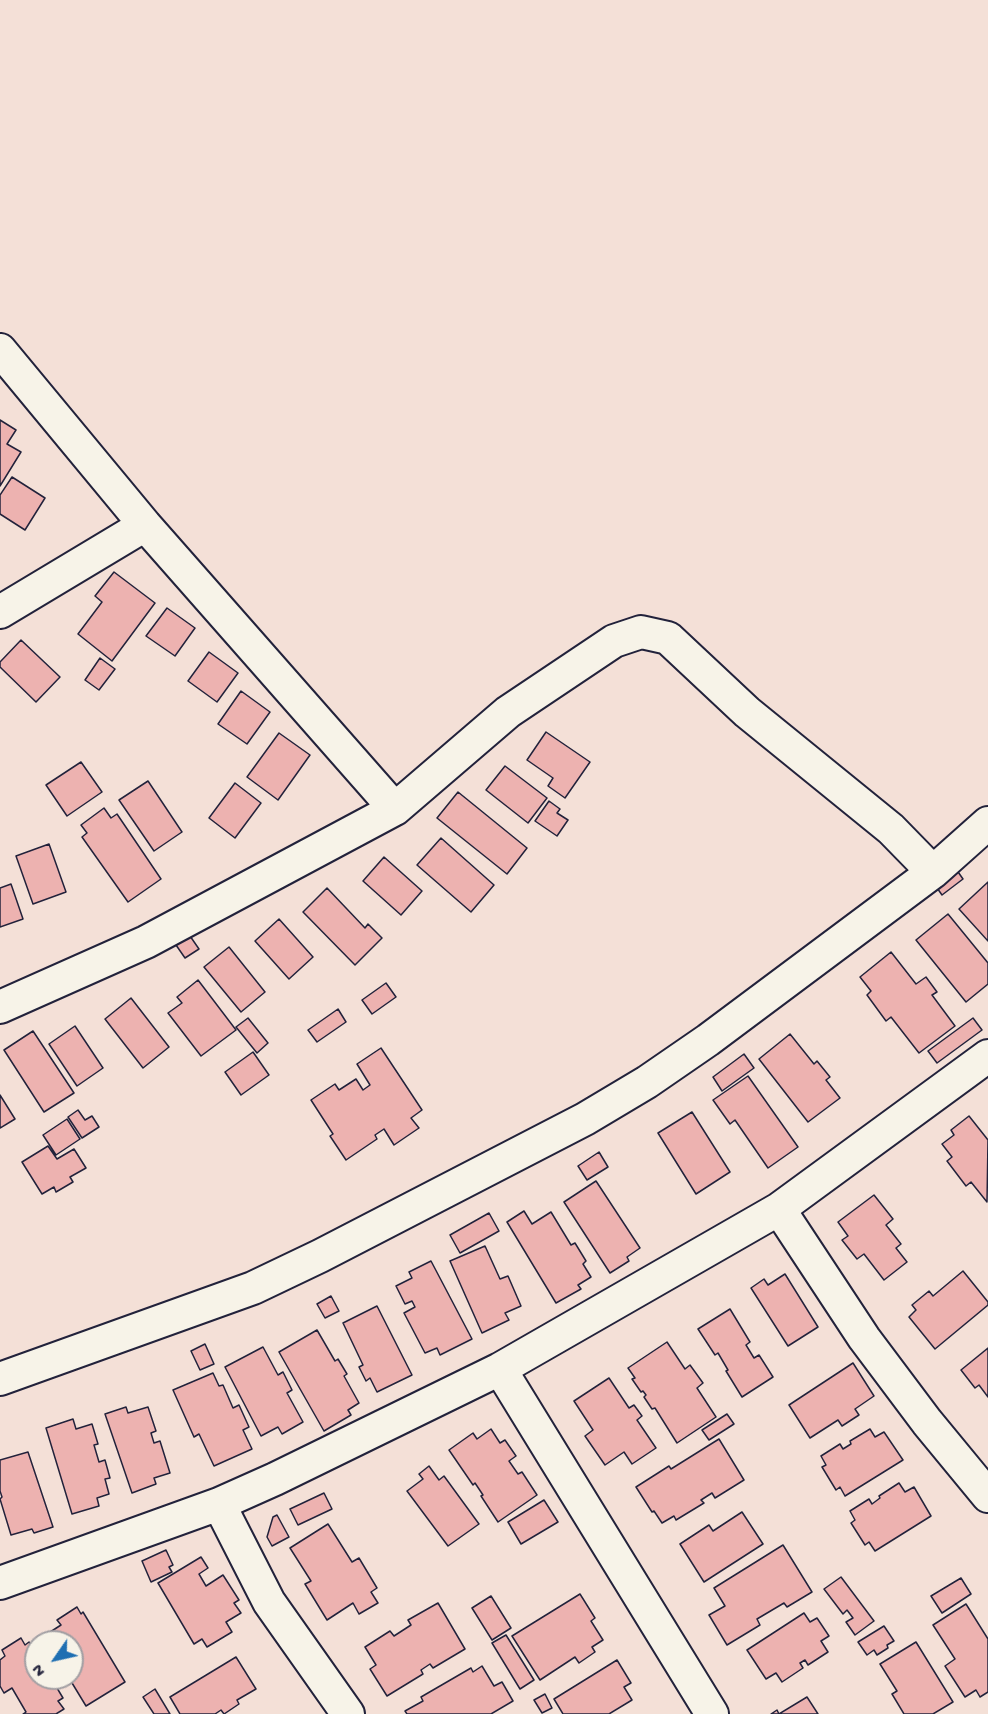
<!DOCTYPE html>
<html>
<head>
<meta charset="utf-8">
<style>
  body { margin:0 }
  #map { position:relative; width:988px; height:1714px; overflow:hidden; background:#f4e0d7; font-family:"Gochi Hand",sans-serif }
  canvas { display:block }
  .north { position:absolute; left:24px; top:1630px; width:60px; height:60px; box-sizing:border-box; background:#f7f3e8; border:2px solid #a29fa3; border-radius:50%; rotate:236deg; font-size:16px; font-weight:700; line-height:24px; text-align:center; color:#22223b }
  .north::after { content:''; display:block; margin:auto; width:21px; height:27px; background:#1f6fb2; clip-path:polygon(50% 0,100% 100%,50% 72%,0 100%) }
</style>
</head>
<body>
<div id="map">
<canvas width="988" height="1714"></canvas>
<div class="north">N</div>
</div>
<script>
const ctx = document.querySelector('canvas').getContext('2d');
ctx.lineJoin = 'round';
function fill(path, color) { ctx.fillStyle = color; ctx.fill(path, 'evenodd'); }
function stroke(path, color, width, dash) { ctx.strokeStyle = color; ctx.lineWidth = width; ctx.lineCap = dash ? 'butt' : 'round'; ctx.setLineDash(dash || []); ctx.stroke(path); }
const building = new Path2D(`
  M0,420L16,430L7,444L21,452L0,486Z
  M12,477L45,498L25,530L0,514V495Z
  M114,572L155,603L112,661L78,634L102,602L95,596Z
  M167,608L195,628L175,656L146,636Z
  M21,640L60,677L36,702L0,667V662Z
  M209,652L238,673L217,702L188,681Z
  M100,658L115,669L99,690L85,680Z
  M241,691L270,712L247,744L218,724Z
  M546,732L590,762L565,798L548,786L553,778L527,760Z
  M279,733L310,755L278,800L247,777Z
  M81,762L102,792L67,816L46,785Z
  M505,766L547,798L528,823L486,790Z
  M148,781L182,832L154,851L119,800Z
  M235,783L261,803L235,838L209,818Z
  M458,792L527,848L507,874L437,818Z
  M549,801L560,809L557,813L568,820L557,836L535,821Z
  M104,808L111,818L117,814L161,879L128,902L82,837L87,833L81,825Z
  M441,838L494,885L471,912L417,865Z
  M49,844L66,892L33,904L16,856Z
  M384,857L422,891L401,915L363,881Z
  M956,869L963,879L942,895L935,885Z
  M988,882V941L959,909Z
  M11,884L23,919L0,927V888Z
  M327,888L365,928L368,924L382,938L355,965L303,912Z
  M948,914L988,963V984L966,1002L916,940Z
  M279,919L313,957L289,979L255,941Z
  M190,936L199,949L185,958L176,945Z
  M229,947L265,992L241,1012L204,967Z
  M891,952L916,984L926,977L937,992L932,995L955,1026L919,1053L891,1017L886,1021L867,995L871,991L860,977Z
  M198,980L236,1030L201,1056L168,1013L182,1003L177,997Z
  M386,983L396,997L372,1014L362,1000Z
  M131,998L169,1047L143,1068L105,1019Z
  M338,1009L346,1022L317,1042L308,1030Z
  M248,1018L268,1043L257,1053L236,1027Z
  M973,1018L982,1030L937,1063L928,1051Z
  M75,1026L103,1068L77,1086L49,1044Z
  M33,1031L74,1093L44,1112L4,1050Z
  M790,1034L814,1064L817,1061L830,1077L826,1080L840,1098L808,1122L759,1059Z
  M381,1048L422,1110L411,1118L419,1128L394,1145L384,1129L375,1135L377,1139L346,1160L330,1136L333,1134L311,1100L335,1084L339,1090L356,1079L363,1090L370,1085L357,1064Z
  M253,1052L269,1075L241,1095L225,1072Z
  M744,1054L754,1068L722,1091L713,1077Z
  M748,1076L798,1147L768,1168L735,1120L730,1124L713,1100Z
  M0,1095L15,1119L0,1128Z
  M78,1110L85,1120L92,1116L99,1127L82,1138L68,1117Z
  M692,1112L730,1172L696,1194L658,1133Z
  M969,1116L988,1140L987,1202L971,1182L966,1186L947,1161L952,1157L942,1144L954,1135L951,1130Z
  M67,1119L80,1139L56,1155L43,1135Z
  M48,1146L57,1159L74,1149L86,1168L70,1177L73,1182L56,1192L54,1187L42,1194L22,1162Z
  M599,1152L608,1167L587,1180L578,1166Z
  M596,1181L640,1248L627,1257L629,1261L610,1273L564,1202Z
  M874,1195L893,1219L886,1225L901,1244L896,1248L907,1262L884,1280L864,1254L857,1259L842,1240L848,1236L838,1222Z
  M524,1211L532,1224L551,1212L571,1245L575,1243L586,1261L583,1264L591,1277L578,1285L581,1289L556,1303L507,1222Z
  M489,1213L499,1231L460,1253L450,1235Z
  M485,1246L500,1279L508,1276L521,1306L505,1313L509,1320L482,1333L450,1261Z
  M431,1261L472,1339L440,1355L437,1348L425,1353L404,1313L415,1307L412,1301L405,1304L396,1286L412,1278L409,1272Z
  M963,1271L988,1302V1305L935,1349L909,1317L916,1310L912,1305L929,1291L933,1296Z
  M785,1274L818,1327L788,1346L751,1288L764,1279L768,1285Z
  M331,1296L339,1311L325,1318L317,1304Z
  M377,1306L412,1375L377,1392L370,1378L366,1381L359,1367L363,1365L343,1323Z
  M730,1309L750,1342L746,1345L754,1358L759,1355L773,1377L742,1397L726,1371L728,1370L718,1353L715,1355L698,1329Z
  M317,1330L335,1361L338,1359L347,1374L344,1376L359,1403L348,1410L351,1415L324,1431L279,1352Z
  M667,1342L685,1369L690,1365L703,1383L697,1388L716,1417L677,1443L655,1408L652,1409L644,1397L646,1395L643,1391L641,1392L632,1379L635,1378L628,1368Z
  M205,1344L214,1364L200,1370L191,1351Z
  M263,1347L278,1375L283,1372L292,1390L287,1393L303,1422L282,1434L278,1427L261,1436L225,1367Z
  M988,1348V1397L979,1385L975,1388L961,1370Z
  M853,1363L874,1396L855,1409L859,1415L842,1426L838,1420L810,1438L789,1405Z
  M213,1373L219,1386L223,1385L233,1408L239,1405L249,1427L243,1430L252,1449L214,1466L199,1434L194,1437L173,1390Z
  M609,1378L629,1408L634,1405L642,1416L637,1420L656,1448L632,1464L624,1452L605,1465L585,1436L593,1430L574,1401Z
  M126,1407L128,1413L148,1407L156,1431L151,1433L154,1443L160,1441L170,1473L154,1478L156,1484L132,1493L105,1414Z
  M727,1414L734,1424L709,1440L702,1430Z
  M73,1419L76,1429L92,1424L98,1444L94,1445L99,1462L105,1460L110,1478L105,1479L109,1494L97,1498L99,1506L72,1514L46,1428Z
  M491,1429L500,1443L505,1440L516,1456L509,1461L518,1474L522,1472L537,1495L498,1522L481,1496L483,1495L475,1483L473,1485L449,1450L473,1433L477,1439Z
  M870,1429L875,1437L884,1432L903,1460L845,1496L840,1487L836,1490L822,1467L826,1465L821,1456L840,1444L843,1449L851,1444L850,1441Z
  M719,1439L744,1480L715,1498L712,1493L701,1500L704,1503L676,1520L674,1516L662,1523L654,1511L652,1512L636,1487L669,1466L671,1469Z
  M28,1452L53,1527L34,1533L32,1529L11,1535L0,1499L2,1497L0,1491V1460Z
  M429,1466L439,1480L444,1476L479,1524L448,1546L407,1491L423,1479L419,1474Z
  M899,1483L905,1492L914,1487L931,1516L875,1551L869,1542L865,1545L851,1523L855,1520L850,1511L869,1499L872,1504L880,1498L879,1496Z
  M324,1493L332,1509L298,1525L290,1509Z
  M544,1500L558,1522L521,1544L508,1522Z
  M742,1512L763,1544L704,1582L680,1544L709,1525L713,1531Z
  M277,1515L289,1537L272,1546L267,1537L273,1517Z
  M328,1524L352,1562L359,1558L377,1588L371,1592L378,1603L359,1614L353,1603L327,1620L305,1584L311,1581L290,1548Z
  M783,1545L812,1592L787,1607L784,1603L757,1619L760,1625L727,1645L709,1615L725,1606L714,1588Z
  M166,1550L173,1565L169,1567L172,1572L151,1582L142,1561Z
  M201,1557L208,1568L199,1574L206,1586L223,1575L239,1600L234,1603L241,1613L226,1622L232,1632L207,1647L202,1639L194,1644L158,1583Z
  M841,1577L874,1621L855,1635L846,1622L853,1618L847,1610L843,1614L824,1589Z
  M961,1578L971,1594L942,1613L931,1596Z
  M580,1594L595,1618L591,1621L603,1640L592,1647L595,1652L579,1663L575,1657L540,1680L512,1636Z
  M491,1596L511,1628L492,1640L472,1608Z
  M438,1603L465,1649L433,1668L430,1664L421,1670L423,1674L387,1696L370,1669L376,1665L365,1647L390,1631L394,1636L411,1625L408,1620Z
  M966,1604L988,1639V1692L980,1697L976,1690L965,1697L945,1666L955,1659L933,1625Z
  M77,1607L81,1614L83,1612L125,1682L86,1706L69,1678H72V1642H47L44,1636L61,1625L57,1620Z
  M804,1613L810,1622L817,1618L829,1636L821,1641L828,1652L808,1665L805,1660L800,1663L803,1668L782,1682L776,1673L766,1679L747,1650Z
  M884,1626L894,1641L887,1645L888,1648L877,1655L874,1650L867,1655L858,1642Z
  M506,1635L534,1680L520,1689L492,1643Z
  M21,1638L25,1645L29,1642L36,1654V1678H51L63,1698L58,1701L64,1709L56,1714H23L26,1712L12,1688L4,1693L0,1686V1660L5,1656L2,1650Z
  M916,1642L953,1702L933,1714H904L892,1694L897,1691L880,1664Z
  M236,1657L256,1689L237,1700L239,1704L224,1714L221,1710L215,1714H180L170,1697Z
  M617,1660L631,1683L624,1687L632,1700L609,1714H563L554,1699Z
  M482,1666L494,1686L502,1682L513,1701L491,1714H407L405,1711L423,1701L421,1697L471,1668L473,1672Z
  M155,1689L170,1714H154L143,1697Z
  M545,1694L552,1708L542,1713L534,1700Z
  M807,1697L818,1714H771L777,1710L779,1714Z`);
fill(building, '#edb2b0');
stroke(building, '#22223b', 1.5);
const minor = new Path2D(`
  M0,350L145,525L395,809
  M0,612L145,525
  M0,1007L146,942L395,809L508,712L614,641L641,632L668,638L747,712L891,829L933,872
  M779,1209L864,1338L927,1422L988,1496
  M500,1369L712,1714
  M0,1379L253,1288L320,1256L585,1119L647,1082L708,1040L933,872L988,823
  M219,1504L269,1602L348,1714
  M0,1583L219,1504L275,1479L500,1369L779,1209L988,1056`);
stroke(minor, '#22223b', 36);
stroke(minor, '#f7f3e8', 32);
</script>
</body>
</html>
